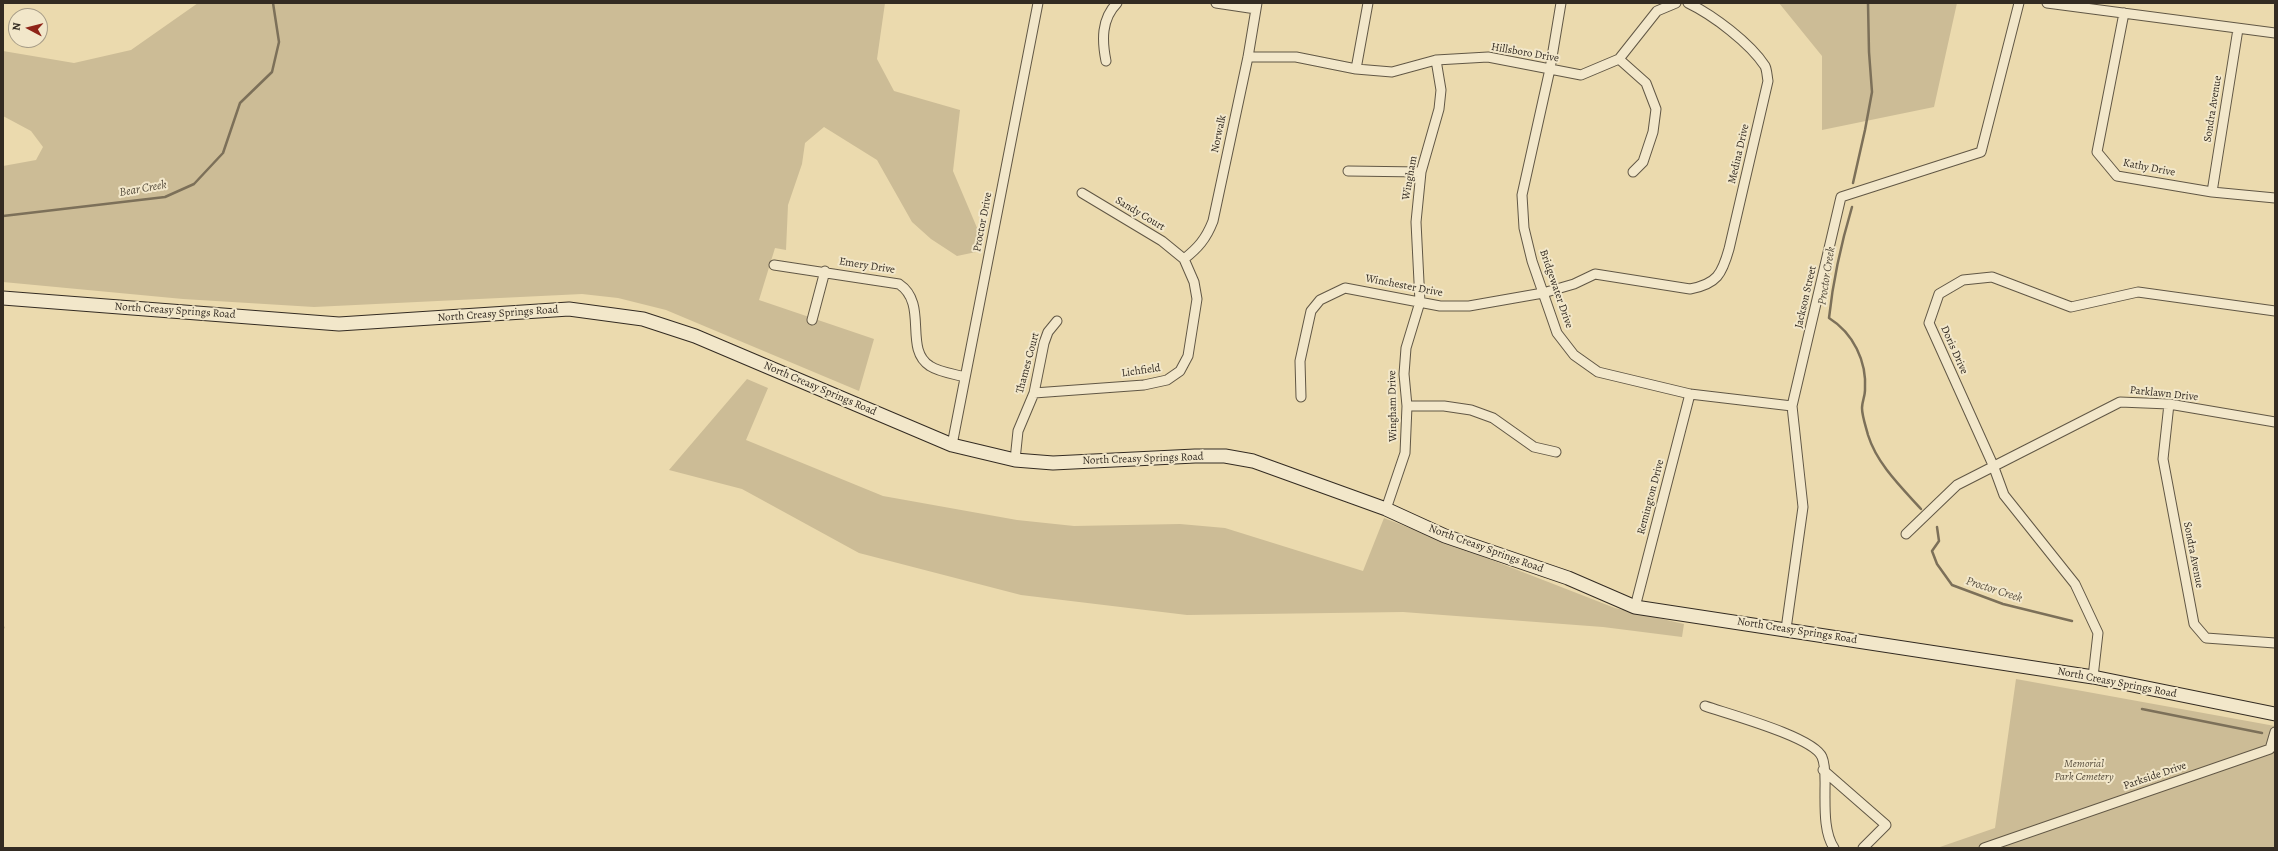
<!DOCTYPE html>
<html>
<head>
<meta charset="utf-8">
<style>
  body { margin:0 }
  #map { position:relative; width:2278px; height:851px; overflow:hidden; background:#ebdaae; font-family:Alegreya,serif }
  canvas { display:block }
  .frame { position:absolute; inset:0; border:4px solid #332b22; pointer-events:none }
  .north { position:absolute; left:8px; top:8px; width:40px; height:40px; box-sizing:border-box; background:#f2e7ca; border:1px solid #a69c87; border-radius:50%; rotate:277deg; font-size:11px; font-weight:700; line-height:16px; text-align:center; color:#332b22 }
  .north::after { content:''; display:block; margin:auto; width:14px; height:18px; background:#8f2418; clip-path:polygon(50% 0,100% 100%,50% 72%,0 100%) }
</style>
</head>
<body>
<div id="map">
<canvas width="2278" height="851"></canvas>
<div class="frame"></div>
<div class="north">N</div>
</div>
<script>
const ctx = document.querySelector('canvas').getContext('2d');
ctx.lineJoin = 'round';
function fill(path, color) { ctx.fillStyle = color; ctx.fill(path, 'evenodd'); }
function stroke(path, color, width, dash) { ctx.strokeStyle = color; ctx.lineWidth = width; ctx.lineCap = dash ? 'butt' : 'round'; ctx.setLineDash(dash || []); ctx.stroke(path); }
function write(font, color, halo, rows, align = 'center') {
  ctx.font = font + ' Alegreya,serif'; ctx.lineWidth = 4; ctx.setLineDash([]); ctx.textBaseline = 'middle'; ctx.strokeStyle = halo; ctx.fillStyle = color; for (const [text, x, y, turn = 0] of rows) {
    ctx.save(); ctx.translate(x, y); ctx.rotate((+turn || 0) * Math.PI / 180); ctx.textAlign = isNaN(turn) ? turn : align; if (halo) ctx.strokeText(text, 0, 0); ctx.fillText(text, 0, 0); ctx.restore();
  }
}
fill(new Path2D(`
  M198,3H885L877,59L894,91L960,110L953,171L983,242L976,252L957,256L931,239L912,222L877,160L824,127L805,143L802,164L788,205L786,250L775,248L759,300L874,339L859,391L666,310L618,298L582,294L314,307L183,299L3,282V166L36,160L43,147L31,131L3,116V51L74,63L131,50Z
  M1779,3H1957L1934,107L1822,130V56Z
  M747,379L768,388L746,440L883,496L1017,520L1074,526L1180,524L1225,528L1363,571L1384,518L1615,608L1684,624L1682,637L1603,627L1403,612L1187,615L1021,595L859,553L742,489L669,470Z
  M2016,679L2275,726V848H1937L1995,828Z`), '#ccbc96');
stroke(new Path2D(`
  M1853,183L1865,130L1872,92L1869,52L1868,3
  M1852,207C1841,244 1833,280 1829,318C1853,333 1867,361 1865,390C1865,396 1862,402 1862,408C1862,416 1866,427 1868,435C1877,464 1901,487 1921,509
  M3,216L165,197L194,184L223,153L240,103L272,72L279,42L273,3
  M1937,527L1939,541L1932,551L1937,564L1952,585L2003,604L2072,621
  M3,627V628
  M2142,709L2262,733`), '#7c7059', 2.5);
const street = new Path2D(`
  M1216,3L1256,9
  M1561,3L1550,69L1522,195L1524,228L1532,261L1557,333L1574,355L1598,372L1690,394L1792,406
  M2047,3L2275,33
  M2124,13L2097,152L2117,176L2212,192L2275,198
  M1248,57H1296L1356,69L1392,72L1436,60L1488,57L1581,75L1619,59L1657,11L1676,3
  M1619,59L1646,83L1656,109L1653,132L1643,162L1633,172
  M1106,61C1102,41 1101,19 1117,3
  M1356,69L1368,3
  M1348,171L1421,172
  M2212,192L2238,29
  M1184,259C1198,248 1206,239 1213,221L1248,57L1257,3
  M774,265L899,284C929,304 903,349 930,366C939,372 954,374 965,377
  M812,320L825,271
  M1034,393L1144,385L1167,380L1180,371L1188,356L1197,299L1194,282L1184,259L1162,241L1082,193
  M1301,397L1300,361L1311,311L1320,300L1345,288L1440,306H1469L1543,293L1574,284L1595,274L1690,289C1717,284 1722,274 1729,249L1768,81C1767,76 1767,70 1765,66C1750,43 1713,15 1688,3
  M2169,404L2163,459L2194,624L2206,638L2275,643
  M1407,406H1444L1471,410L1493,418L1534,447L1556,452
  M952,445L1038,3
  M1015,460L1018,431L1034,393L1044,343L1048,332L1057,321
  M1386,509L1405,453L1407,406L1404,374L1406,348L1420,302L1416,222L1421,172L1439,109L1441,90L1436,60
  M1906,534L1957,485L2120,402L2169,404L2275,422
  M1635,607L1690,394
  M1786,629L1803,507L1792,406L1841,197L1981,152L2019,3
  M2093,677L2098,633L2075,584L2004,495L1993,465L1929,323L1939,294L1963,280L1992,277L2071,307L2138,292L2275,311
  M1705,706C1728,714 1814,737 1822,757C1826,766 1825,782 1825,791C1825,809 1824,833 1834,848
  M1823,770L1886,825L1863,848
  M1984,848L2270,749L2275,732`);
const secondary = new Path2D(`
  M3,298L339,324L569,309L643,319L695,336L952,445L1015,460L1053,463L1195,456H1225L1253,461L1386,509L1445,536L1568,578L1635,607L2093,677L2275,714`);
stroke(street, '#615745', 11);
stroke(secondary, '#332b22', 15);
stroke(street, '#f2e7ca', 9);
stroke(secondary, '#f2e7ca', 13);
write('11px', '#332b22', '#f2e7ca', [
  ["Hillsboro Drive",1525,53,10],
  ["Sondra Avenue",2213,109,-81],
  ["Norwalk",1219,134,-78],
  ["Medina Drive",1739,154,-77],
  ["Kathy Drive",2149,168,11],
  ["Wingham",1410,178,-80],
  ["Sandy Court",1140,214,31],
  ["Proctor Drive",983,222,-79],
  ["Emery Drive",867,266,9],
  ["Winchester Drive",1404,286,11],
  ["Bridgewater Drive",1556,289,71],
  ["Jackson Street",1806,297,-77],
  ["North Creasy Springs Road",175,311,4],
  ["North Creasy Springs Road",498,314,-4],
  ["Doris Drive",1954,350,66],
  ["Thames Court",1028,363,-75],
  ["Lichfield",1141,371,-8],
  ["North Creasy Springs Road",820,389,23],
  ["Parklawn Drive",2164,394,6],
  ["Wingham Drive",1393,406,-91],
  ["North Creasy Springs Road",1143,459,-2],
  ["Remington Drive",1651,497,-75],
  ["North Creasy Springs Road",1486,549,20],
  ["Sondra Avenue",2193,555,79],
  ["North Creasy Springs Road",1797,631,9],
  ["North Creasy Springs Road",2117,683,11],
  ["Parkside Drive",2155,776,-19]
]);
write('italic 11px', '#594f3f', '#f2e7ca', [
  ["Memorial",2084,764],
  ["Park Cemetery",2084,777]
]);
write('italic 12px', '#574e3e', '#f2e7ca', [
  ["Bear Creek",143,189,-10],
  ["Proctor Creek",1827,276,-81],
  ["Proctor Creek",1994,590,18]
]);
</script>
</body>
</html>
